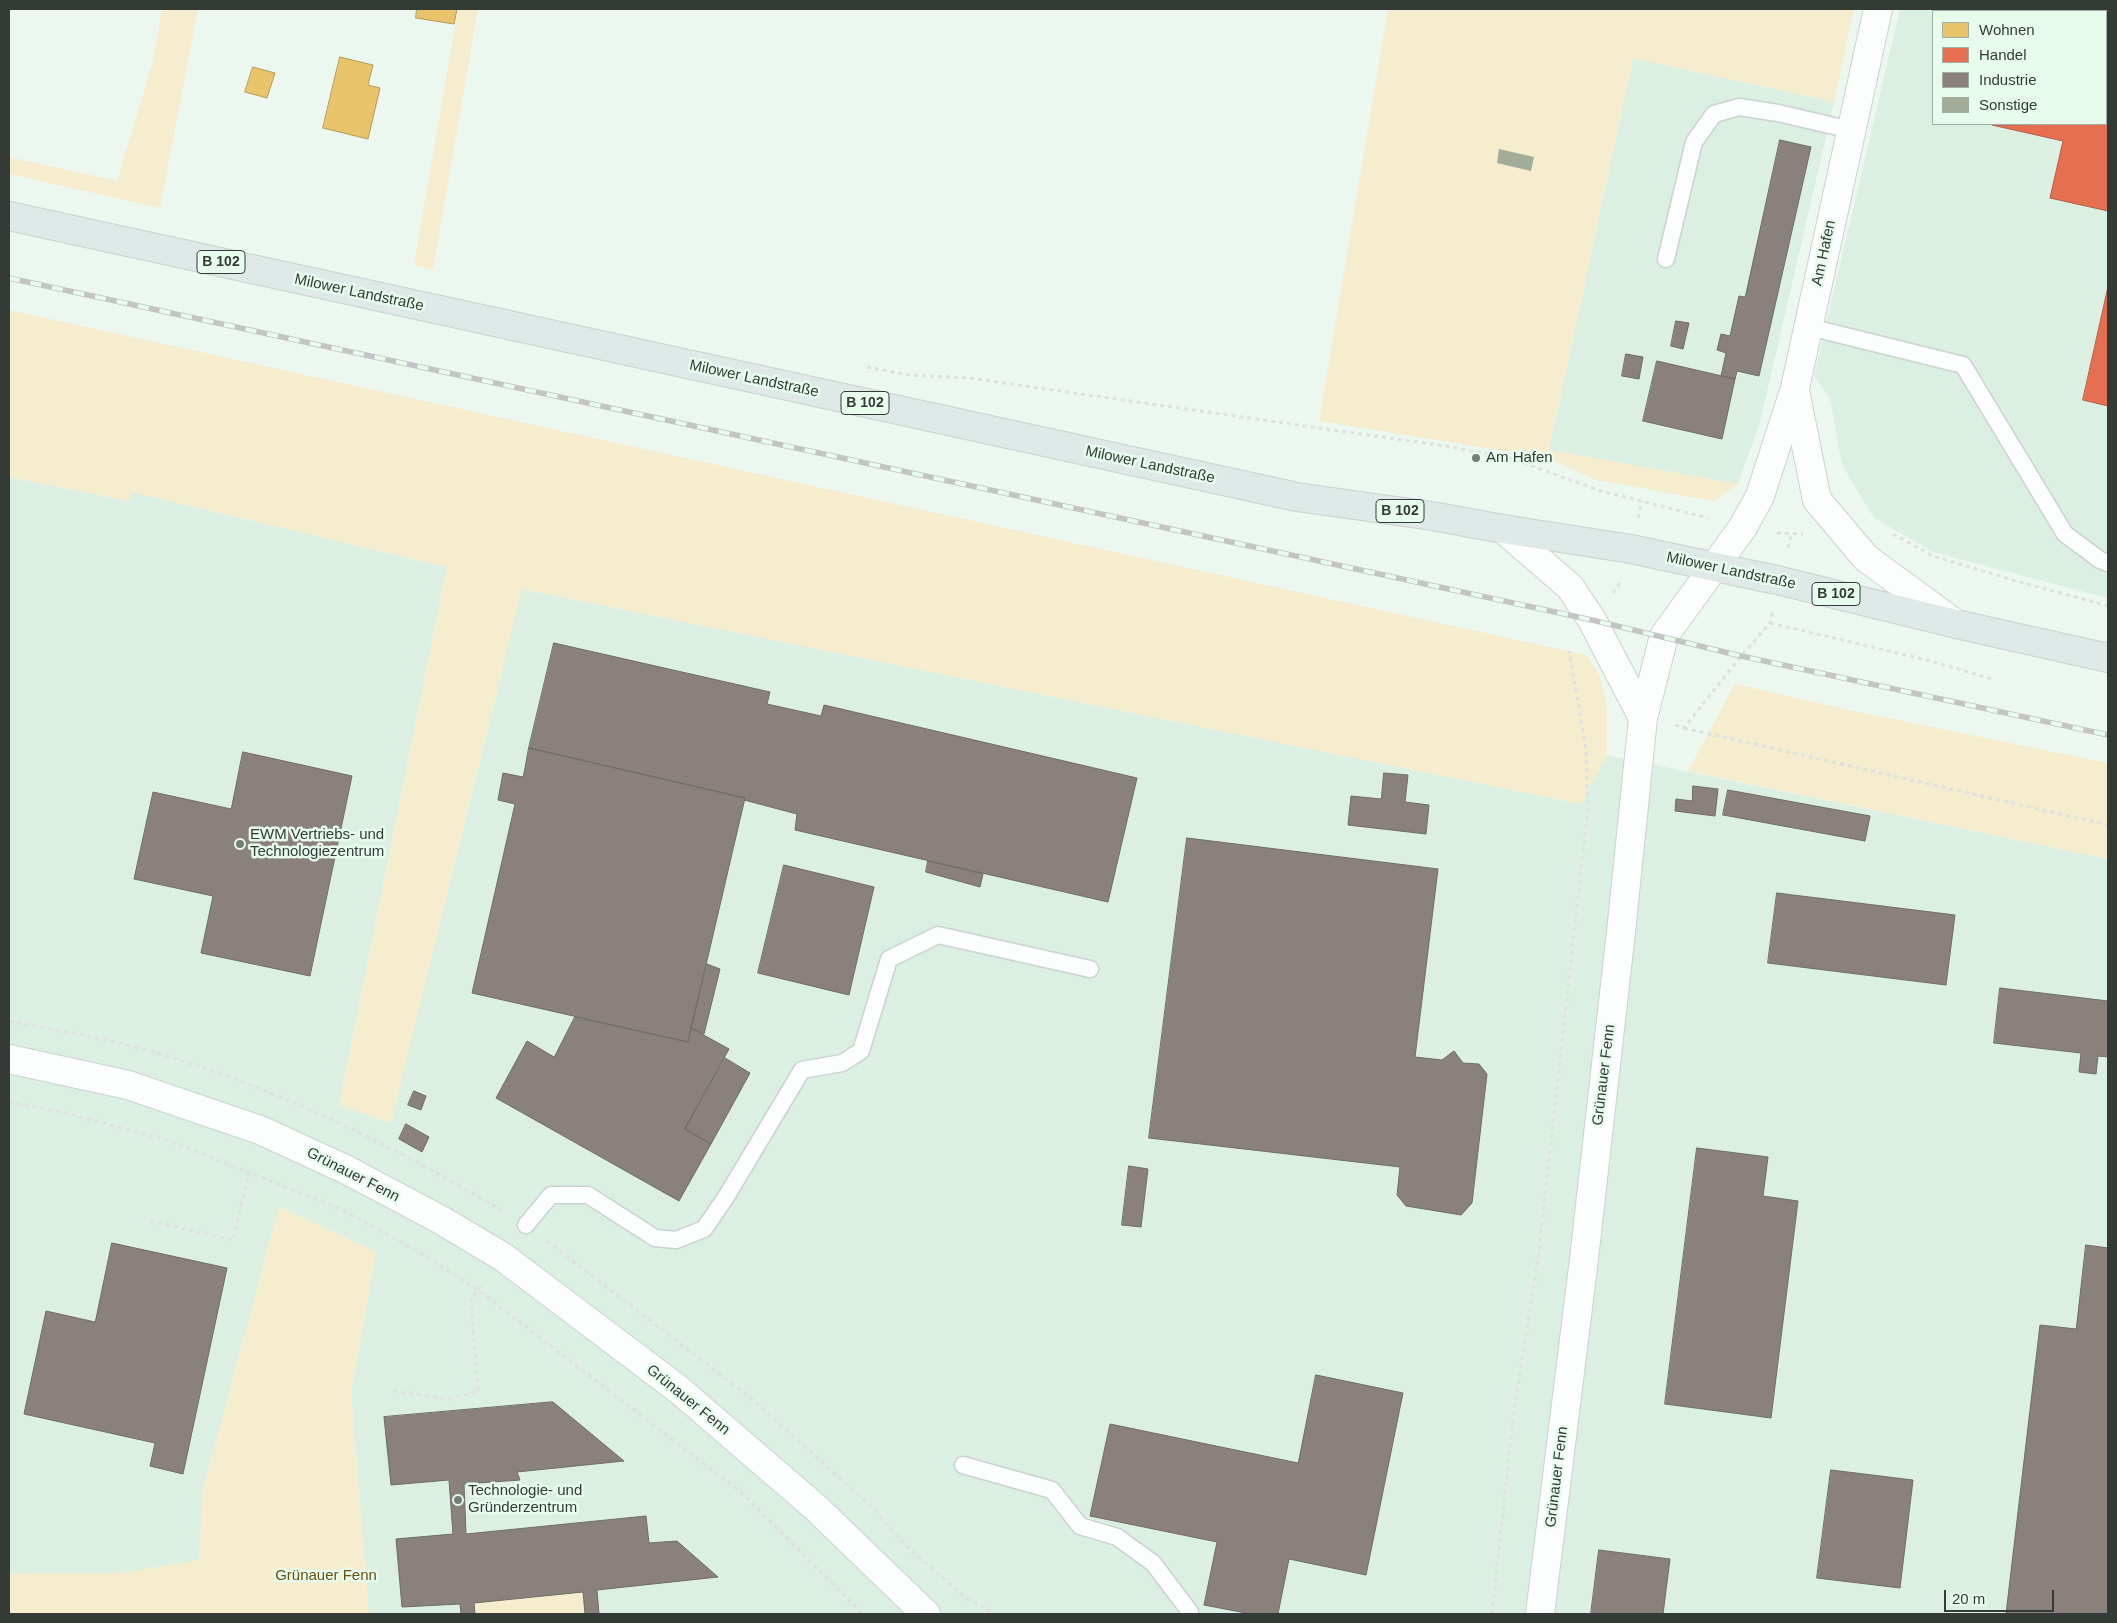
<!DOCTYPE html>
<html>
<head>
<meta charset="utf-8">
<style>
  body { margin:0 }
  #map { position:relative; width:2117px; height:1623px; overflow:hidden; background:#ecf7f0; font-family:Helvetica,sans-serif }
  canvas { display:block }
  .frame { position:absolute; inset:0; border:10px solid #343b36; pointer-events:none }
  .legend { position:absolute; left:1932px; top:10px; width:175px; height:115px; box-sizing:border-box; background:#e8fcee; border:1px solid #a0afa4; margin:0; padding:6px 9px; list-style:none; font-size:15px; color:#343b36 }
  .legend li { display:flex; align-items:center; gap:10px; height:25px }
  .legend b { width:25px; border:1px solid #a0afa4 }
  .scale { position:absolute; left:1944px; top:1590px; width:110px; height:22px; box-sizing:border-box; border:2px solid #343b36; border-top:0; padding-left:6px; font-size:15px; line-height:18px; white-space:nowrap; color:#343b36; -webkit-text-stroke:4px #e8fcee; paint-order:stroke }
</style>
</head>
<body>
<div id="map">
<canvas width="2117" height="1623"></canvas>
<div class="frame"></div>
<ul class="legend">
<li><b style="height:14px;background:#e9c46a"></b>Wohnen</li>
<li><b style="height:14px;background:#e76f51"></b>Handel</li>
<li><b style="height:14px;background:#8a817c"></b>Industrie</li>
<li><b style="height:14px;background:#a3ac99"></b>Sonstige</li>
</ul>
<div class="scale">20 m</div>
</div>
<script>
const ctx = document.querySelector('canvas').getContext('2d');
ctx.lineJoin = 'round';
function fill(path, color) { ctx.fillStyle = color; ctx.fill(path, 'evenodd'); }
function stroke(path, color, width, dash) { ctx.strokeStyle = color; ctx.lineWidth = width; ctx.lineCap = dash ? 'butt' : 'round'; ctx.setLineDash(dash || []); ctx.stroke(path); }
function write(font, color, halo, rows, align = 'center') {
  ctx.font = font + ' Helvetica,sans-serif'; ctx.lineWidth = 5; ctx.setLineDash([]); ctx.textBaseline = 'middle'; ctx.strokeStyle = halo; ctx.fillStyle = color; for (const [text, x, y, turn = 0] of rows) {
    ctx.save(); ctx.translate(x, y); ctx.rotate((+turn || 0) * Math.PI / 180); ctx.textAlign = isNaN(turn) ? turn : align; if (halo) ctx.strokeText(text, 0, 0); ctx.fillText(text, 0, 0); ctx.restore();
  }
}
fill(new Path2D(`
  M1900,9H2108V598L1933,552L1874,518L1842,465L1830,398L1814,376ZM1933,11H2106V124H1933Z
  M1633,58L1834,102L1760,422L1738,484L1549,450Z
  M9,477L128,501L131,492L447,567L339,1104L391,1123L522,589L1581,804L1607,755L2108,859V1614H369L351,1394L376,1252L279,1207L203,1490L199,1560L122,1573L9,1574Z`), '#dbefe2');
fill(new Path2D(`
  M162,9H198L160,208L9,174V157L117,181L153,61Z
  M458,9H478L433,270L414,265Z
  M1388,9H1854L1834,102L1633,58L1549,450L1738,484L1714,501L1596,480L1547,458L1319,421Z
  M9,310L1586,655L1600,676L1607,707V755L1581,804L522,589L391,1123L339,1105L447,567L132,492L129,501L9,477Z
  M1735,684L1849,710L2108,763V859L1688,771Z
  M279,1207L376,1252L351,1394L369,1614H9V1574L122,1573L199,1560L203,1490Z
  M583,1592L585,1614H475L474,1603Z`), '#f5edce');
const homes = new Path2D(`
  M417,9H457L454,24L416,18Z
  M340,57L373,65L368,85L380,88L368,139L323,128Z
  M253,67L275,73L267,98L245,92Z`);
fill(homes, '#e9c46a');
stroke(homes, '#b39b5a', 1);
const shops = new Path2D(`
  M2106,118H2108V211L2050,198L2063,141L1992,125L2106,124Z
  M2108,287V406L2083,400Z`);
fill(shops, '#e76f51');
stroke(shops, '#b15f49', 1);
const industry = new Path2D(`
  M1780,140L1811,147L1759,376L1737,371L1735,379L1721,376L1726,353L1717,350L1721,334L1730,336L1739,296L1745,297Z
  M1676,321L1689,323L1683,349L1671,346Z
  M1626,354L1643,357L1639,379L1622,376Z
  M1657,361L1735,379L1722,439L1643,421Z
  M554,643L770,692L767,704L821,716L824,705L1137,778L1108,902L795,830L797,814L744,800L745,798L529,748Z
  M529,748L745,798L688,1042L472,993L515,804L498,800L503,773L523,777Z
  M243,752L352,776L310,976L201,953L213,896L134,879L153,792L231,809Z
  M1384,773L1408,775L1405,802L1429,805L1426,834L1348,825L1351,796L1381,799Z
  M1693,786L1718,789L1715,816L1675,811L1676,799L1692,801Z
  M1728,790L1870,816L1865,841L1723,815Z
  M1187,838L1438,869L1415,1057L1442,1060L1454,1051L1463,1063L1479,1064L1487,1074L1472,1203L1461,1215L1406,1206L1397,1195L1400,1167L1149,1138Z
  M928,861L983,874L980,887L926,872Z
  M784,865L874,887L849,995L758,973Z
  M1777,893L1955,915L1946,985L1768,963Z
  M707,964L720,969L704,1034L691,1028Z
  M2000,988L2108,1001V1057L2098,1056L2096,1074L2079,1072L2081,1053L1994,1043Z
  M575,1017L688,1042L691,1028L729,1049L685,1129L711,1144L679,1201L496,1098L527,1041L554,1057Z
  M725,1058L750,1073L711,1144L685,1129Z
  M414,1091L426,1096L421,1110L408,1105Z
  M406,1124L429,1137L422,1152L399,1139Z
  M1697,1148L1768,1157L1763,1196L1798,1201L1771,1418L1665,1404Z
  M1129,1166L1148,1169L1141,1227L1122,1225Z
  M112,1243L227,1268L183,1474L150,1466L155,1443L24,1414L46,1311L95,1322Z
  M2086,1245L2108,1248V1614H2006L2040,1325L2076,1329Z
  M1316,1375L1403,1393L1366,1575L1289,1559L1278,1614H1251L1204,1605L1217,1542L1090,1516L1110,1424L1298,1463Z
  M553,1402L624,1461L517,1472L520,1480L464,1484L466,1534L646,1516L649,1543L677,1541L718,1577L597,1590L599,1614H585L583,1592L474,1603L475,1614H461L460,1604L402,1607L396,1539L453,1534L449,1480L391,1485L384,1417Z
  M1831,1470L1913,1480L1900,1588L1817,1578Z
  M1599,1550L1670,1559L1663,1614H1591Z`);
fill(industry, '#8a817c');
stroke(industry, '#706c67', 1);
fill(new Path2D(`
  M1499,149L1534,157L1531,171L1497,163Z`), '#a3ac99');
const lane = new Path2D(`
  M1666,259L1694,142L1714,114L1739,107L1778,113L1851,130
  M1809,327L1963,365L2065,534L2100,560L2108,563
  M526,1225L551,1195H588L655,1238L676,1240L704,1229L726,1197L802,1070L842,1063L861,1051L889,959L938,935L1090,969
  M963,1465L1052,1490L1080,1526L1117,1537L1153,1563L1190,1612`);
const street = new Path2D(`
  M1795,391L1817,500L1866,558L1956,624
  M1503,529L1570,587L1592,620L1643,718
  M9,1059L128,1085L260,1130L347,1170L441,1220L503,1257L678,1389L815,1507L926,1614
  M1540,1614L1583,1267L1621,932L1643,718L1664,636L1743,527L1760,496L1795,388L1878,9`);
const primary = new Path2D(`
  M9,216L1297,497L1432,516L1503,529L1631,549L1781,581L1956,624L2108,658`);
stroke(lane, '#cad3cd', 19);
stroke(street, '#cad3cd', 30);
stroke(primary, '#cbd1cd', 30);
stroke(new Path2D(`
  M867,367L909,375L969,378L1445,446L1510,458L1598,490L1708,518
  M1638,518L1642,501
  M1777,533L1803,534
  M1893,534L1933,556L2016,581L2108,606
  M1788,548L1791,535
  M1613,593L1621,581
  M1770,623L1931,661L1992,679
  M1675,725L1684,728L1741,656L1770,623L1773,612
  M1684,728L2108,825
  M9,1021C59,1031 111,1039 160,1054C281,1090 395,1147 503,1211
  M9,1102L61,1112L170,1141L341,1209L424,1255L478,1290L742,1493L863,1614
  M150,1221L233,1240L249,1172
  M547,1241L752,1399L875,1510L904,1544L966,1598L995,1614
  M393,1391L448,1399L478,1392L471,1299L483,1283
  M1492,1614L1514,1410L1538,1259L1588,807L1586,749L1569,651`), '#dee1df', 3, [4, 4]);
stroke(lane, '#fcfefd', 16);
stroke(street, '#fcfefd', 28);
stroke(primary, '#dee9e8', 28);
const rail = new Path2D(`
  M9,278L1592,620L1741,656L2108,735`);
stroke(rail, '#c2c5c3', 5.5);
stroke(rail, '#e8fcee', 4, [11]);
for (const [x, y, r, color] of [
  [1476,458,5,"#747d77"],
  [240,844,5,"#747d77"],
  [458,1500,5,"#747d77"]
]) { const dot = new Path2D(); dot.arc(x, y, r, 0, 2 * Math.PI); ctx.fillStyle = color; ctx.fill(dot); stroke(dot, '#e8fcee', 2); }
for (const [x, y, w] of [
  [221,262,48],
  [865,403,48],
  [1400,511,48],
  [1836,594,48]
]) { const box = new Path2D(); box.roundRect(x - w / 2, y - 11.5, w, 23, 4); ctx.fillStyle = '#e8fcee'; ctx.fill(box); stroke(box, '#343b36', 1); }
write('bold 14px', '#343b36', null, [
  ["B 102",221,262],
  ["B 102",865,403],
  ["B 102",1400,511],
  ["B 102",1836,594]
]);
write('15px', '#343b36', '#e8fcee', [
  ["Am Hafen",1824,253,-78],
  ["Milower Landstraße",359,293,12],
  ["Milower Landstraße",754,379,12],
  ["Milower Landstraße",1150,465,12],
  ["Milower Landstraße",1731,571,12],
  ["Grünauer Fenn",1604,1075,-83],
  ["Grünauer Fenn",353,1175,27],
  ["Grünauer Fenn",688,1400,39],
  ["Grünauer Fenn",1557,1477,-83]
]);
write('15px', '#343b36', '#e8fcee', [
  ["Am Hafen",1486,458],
  ["EWM Vertriebs- und",250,835],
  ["Technologiezentrum",250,852],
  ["Technologie- und",468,1491],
  ["Gründerzentrum",468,1508]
], 'left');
write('15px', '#695110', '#e8fcee', [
  ["Grünauer Fenn",326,1576]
]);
</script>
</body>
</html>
